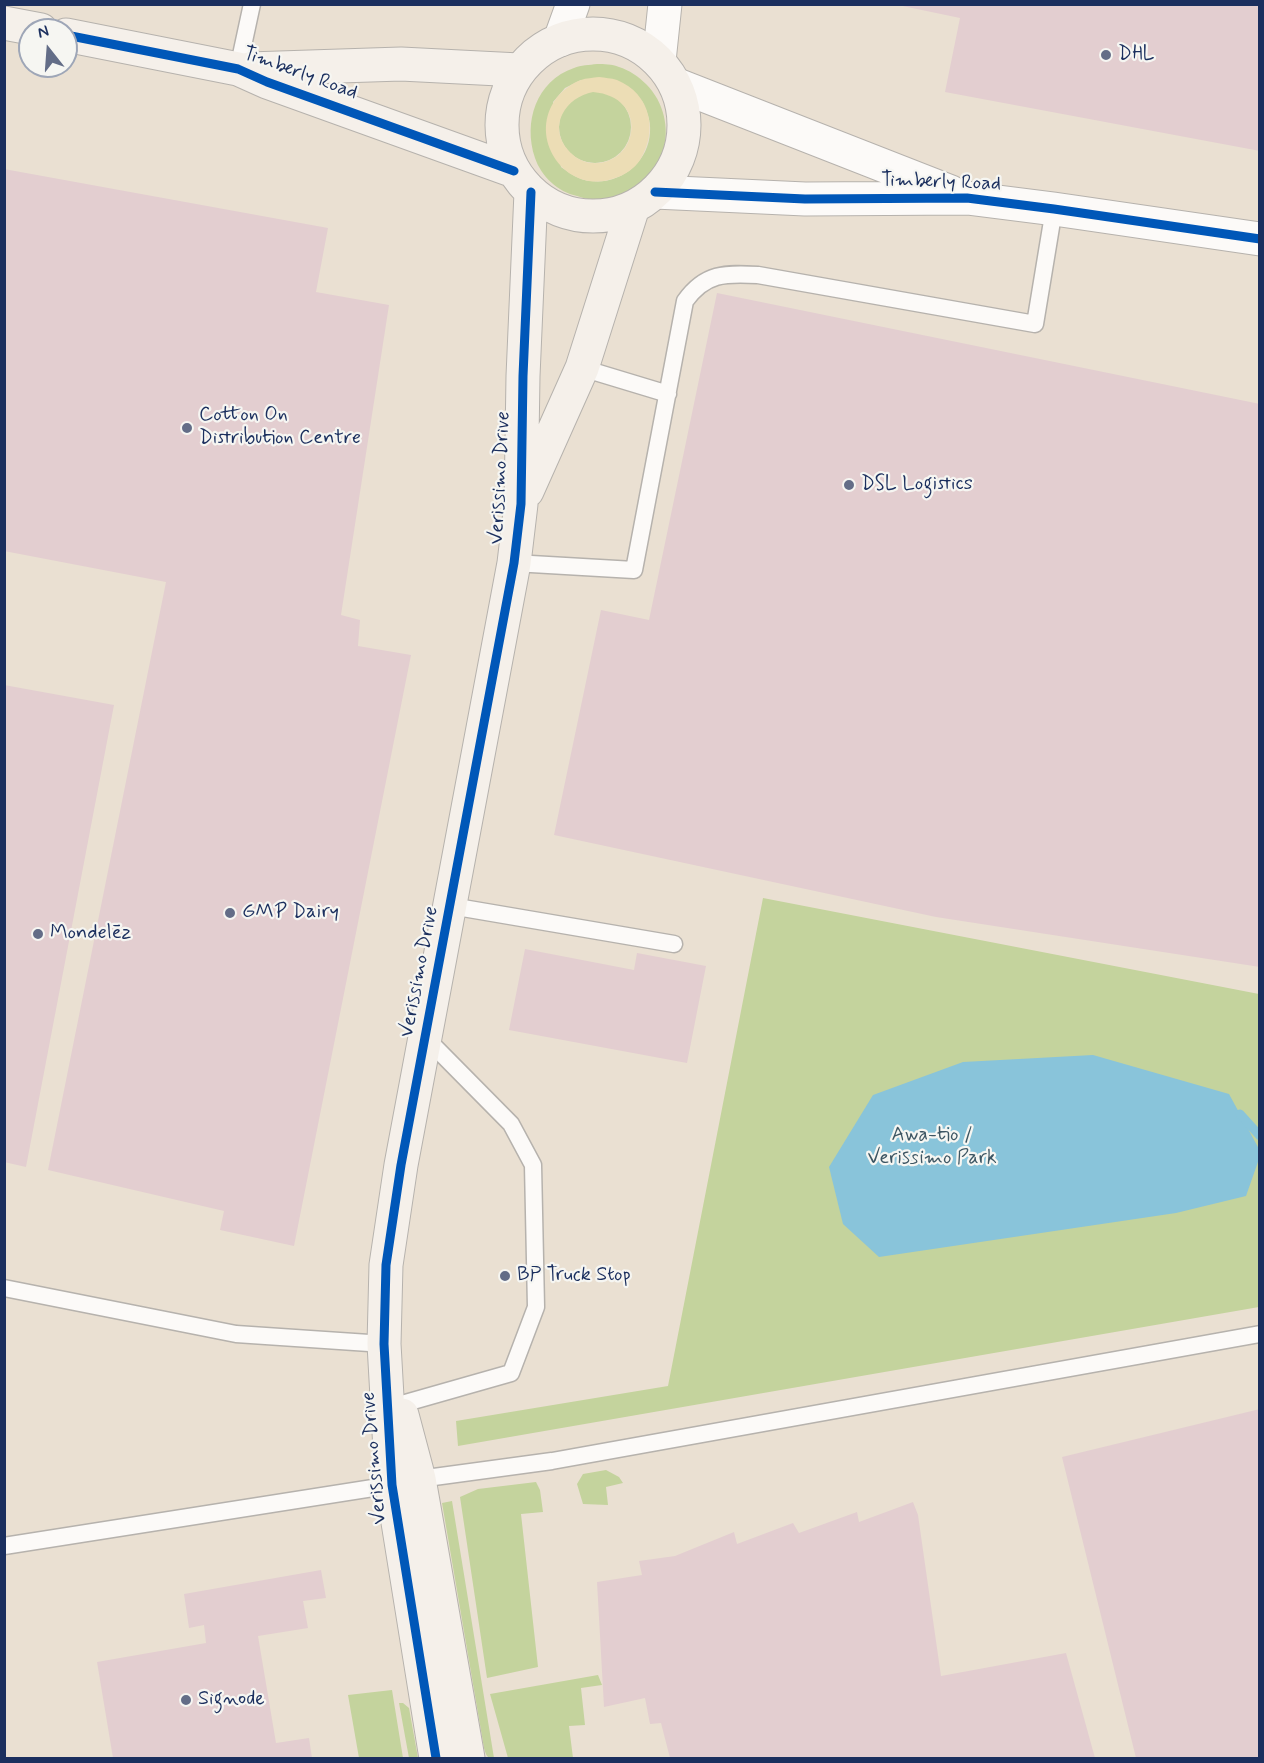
<!DOCTYPE html>
<html>
<head>
<meta charset="utf-8">
<style>
  body { margin:0 }
  #map { position:relative; width:1264px; height:1763px; overflow:hidden; background:#eae0d2; font-family:Mynerve,sans-serif }
  canvas { display:block }
  .frame { position:absolute; inset:0; border:6px solid #1b2f5e; pointer-events:none }
  .north { position:absolute; left:18px; top:18px; width:60px; height:60px; box-sizing:border-box; background:#f6f6f2; border:2px solid #9ea6b7; border-radius:50%; rotate:343deg; font-size:16px; font-weight:700; line-height:24px; text-align:center; color:#1b2f5e }
  .north::after { content:''; display:block; margin:auto; width:21px; height:27px; background:#636d87; clip-path:polygon(50% 0,100% 100%,50% 72%,0 100%) }
</style>
</head>
<body>
<div id="map">
<canvas width="1264" height="1763"></canvas>
<div class="frame"></div>
<div class="north">N</div>
</div>
<script>
const ctx = document.querySelector('canvas').getContext('2d');
ctx.lineJoin = 'round';
function fill(path, color) { ctx.fillStyle = color; ctx.fill(path, 'evenodd'); }
function stroke(path, color, width, dash) { ctx.strokeStyle = color; ctx.lineWidth = width; ctx.lineCap = dash ? 'butt' : 'round'; ctx.setLineDash(dash || []); ctx.stroke(path); }
function write(font, color, halo, rows, align = 'center') {
  ctx.font = font + ' Mynerve,sans-serif'; ctx.lineWidth = 4.5; ctx.setLineDash([]); ctx.textBaseline = 'middle'; ctx.strokeStyle = halo; ctx.fillStyle = color; for (const [text, x, y, turn = 0] of rows) {
    ctx.save(); ctx.translate(x, y); ctx.rotate((+turn || 0) * Math.PI / 180); ctx.textAlign = isNaN(turn) ? turn : align; if (halo) ctx.strokeText(text, 0, 0); ctx.fillText(text, 0, 0); ctx.restore();
  }
}
fill(new Path2D(`
  M597,64C604,64 612,64 619,67C629,70 639,77 646,84C683,121 666,188 613,199C601,202 588,200 577,196C558,192 541,176 535,158C523,122 536,81 574,68C581,65 589,65 597,64ZM581,80L642,101C647,111 651,121 650,132C649,162 620,185 591,181C579,180 571,174 561,167L553,102L565,88Z
  M559 127a36 36 0 1 1 72 0a36 36 0 1 1-72 0Z
  M763,898L1259,994V1307L458,1446L456,1421L668,1386Z
  M606,1470L619,1477L623,1483L606,1487L608,1505L583,1504L577,1484L583,1474Z
  M536,1482L540,1490L543,1512L521,1514L538,1667L487,1678L460,1497L478,1489Z
  M452,1501L494,1758C487,1759 486,1755 484,1748L442,1503Z
  M598,1675L602,1685L581,1688L585,1725L569,1726L573,1758H508L490,1694Z
  M392,1690L403,1758H359L348,1695Z
  M399,1703H403L409,1708L418,1758H409Z`), '#c4d39d');
fill(new Path2D(`
  M599,77C605,78 611,78 617,80C651,94 658,131 640,160C634,169 625,175 615,178C565,197 524,135 559,95C565,89 572,83 581,80C586,78 593,78 599,77ZM593,92C651,97 638,167 591,163C582,162 574,157 568,150C547,126 566,97 593,92Z`), '#ecddb5');
fill(new Path2D(`
  M1093,1055L1229,1094L1259,1149V1159L1246,1196L1176,1213L879,1257L843,1224L829,1167L873,1095L963,1062Z`), '#89c4da');
stroke(new Path2D(`
  M1240,1114L1260,1136`), '#89c4da', 9);
fill(new Path2D(`
  M893,4H1260V151L945,92L960,18Z
  M4,169L328,228L316,292L389,305L341,615L360,620L358,646L411,655L294,1246L220,1230L224,1211L48,1170L166,582L4,551Z
  M717,293L1260,404V967L936,917L554,835L601,610L649,620Z
  M4,685L114,705L26,1167L4,1162Z
  M525,949L634,970L637,953L706,966L687,1063L509,1030Z
  M1260,1409V1758H1136L1062,1457Z
  M913,1502L918,1515L941,1676L1066,1653L1095,1758H670L661,1723L650,1724L645,1698L604,1707L597,1582L642,1575L639,1561L675,1556L734,1532L737,1544L793,1523L799,1533L857,1512L859,1522Z
  M321,1570L326,1598L303,1601L308,1628L258,1636L276,1743L309,1738L312,1758H113L97,1662L206,1643L204,1625L189,1628L184,1594Z`), '#e3ced0');
const lane = new Path2D(`
  M238,69L252,4
  M582,368L668,394
  M514,563L634,570L685,301C705,273 725,273 758,275L1035,324L1054,209
  M451,906L674,944
  M4,1288L236,1334L384,1344
  M388,1408L511,1373L536,1307L533,1165L511,1124L426,1038
  M4,1546L392,1485L419,1479L552,1461L1260,1334`);
const street = new Path2D(`
  M560,40L573,4
  M659,61L665,4
  M675,84L951,192
  M655,192L805,199L967,198L1054,209L1260,239`);
const secondary = new Path2D(`
  M4,23L41,30
  M502 125a91 91 0 1 1 182 0a91 91 0 1 1-182 0Z
  M66,35L238,69L267,82L514,171
  M249,69L401,64L519,70
  M527,491L582,368L633,207
  M402,1415L419,1479L468,1758
  M436,1758L392,1485L384,1344L386,1265L401,1165L514,563L521,504L523,376L531,192`);
stroke(lane, '#b6b2ad', 19);
stroke(street, '#b6b2ad', 35);
stroke(secondary, '#b6b2ad', 35);
stroke(lane, '#fcfaf8', 16);
stroke(street, '#fcfaf8', 33);
stroke(secondary, '#f5f0ea', 33);
stroke(new Path2D(`
  M66,35L238,69L267,82L514,171
  M655,192L805,199L967,198L1054,209L1260,239
  M436,1758L392,1485L384,1344L386,1265L401,1165L514,563L521,504L523,376L531,192`), '#0057b8', 9);
for (const [x, y, r, color] of [
  [1106,55,6,"#636d87"],
  [187,428,6,"#636d87"],
  [849,485,6,"#636d87"],
  [230,913,6,"#636d87"],
  [38,934,6,"#636d87"],
  [505,1276,6,"#636d87"],
  [186,1700,6,"#636d87"]
]) { const dot = new Path2D(); dot.arc(x, y, r, 0, 2 * Math.PI); ctx.fillStyle = color; ctx.fill(dot); stroke(dot, '#f6f6f2', 2); }
write('20px', '#1b2f5e', '#f6f6f2', [
  ["DHL",1118,55],
  ["Cotton On",199,416],
  ["Distribution Centre",199,439],
  ["DSL Logistics",861,485],
  ["GMP Dairy",242,913],
  ["Mondelēz",50,934],
  ["BP Truck Stop",517,1276],
  ["Signode",198,1700]
], 'left');
write('20px', '#1b2f5e', '#f6f6f2', [
  ["Timberly Road",300,74,20],
  ["Timberly Road",941,183,2],
  ["Verissimo Drive",501,478,-87],
  ["Verissimo Drive",420,972,-79],
  ["Verissimo Drive",375,1458,-95]
]);
write('20px', '#3d5663', '#f6f6f2', [
  ["Awa-tio /",932,1136],
  ["Verissimo Park",932,1159]
]);
</script>
</body>
</html>
